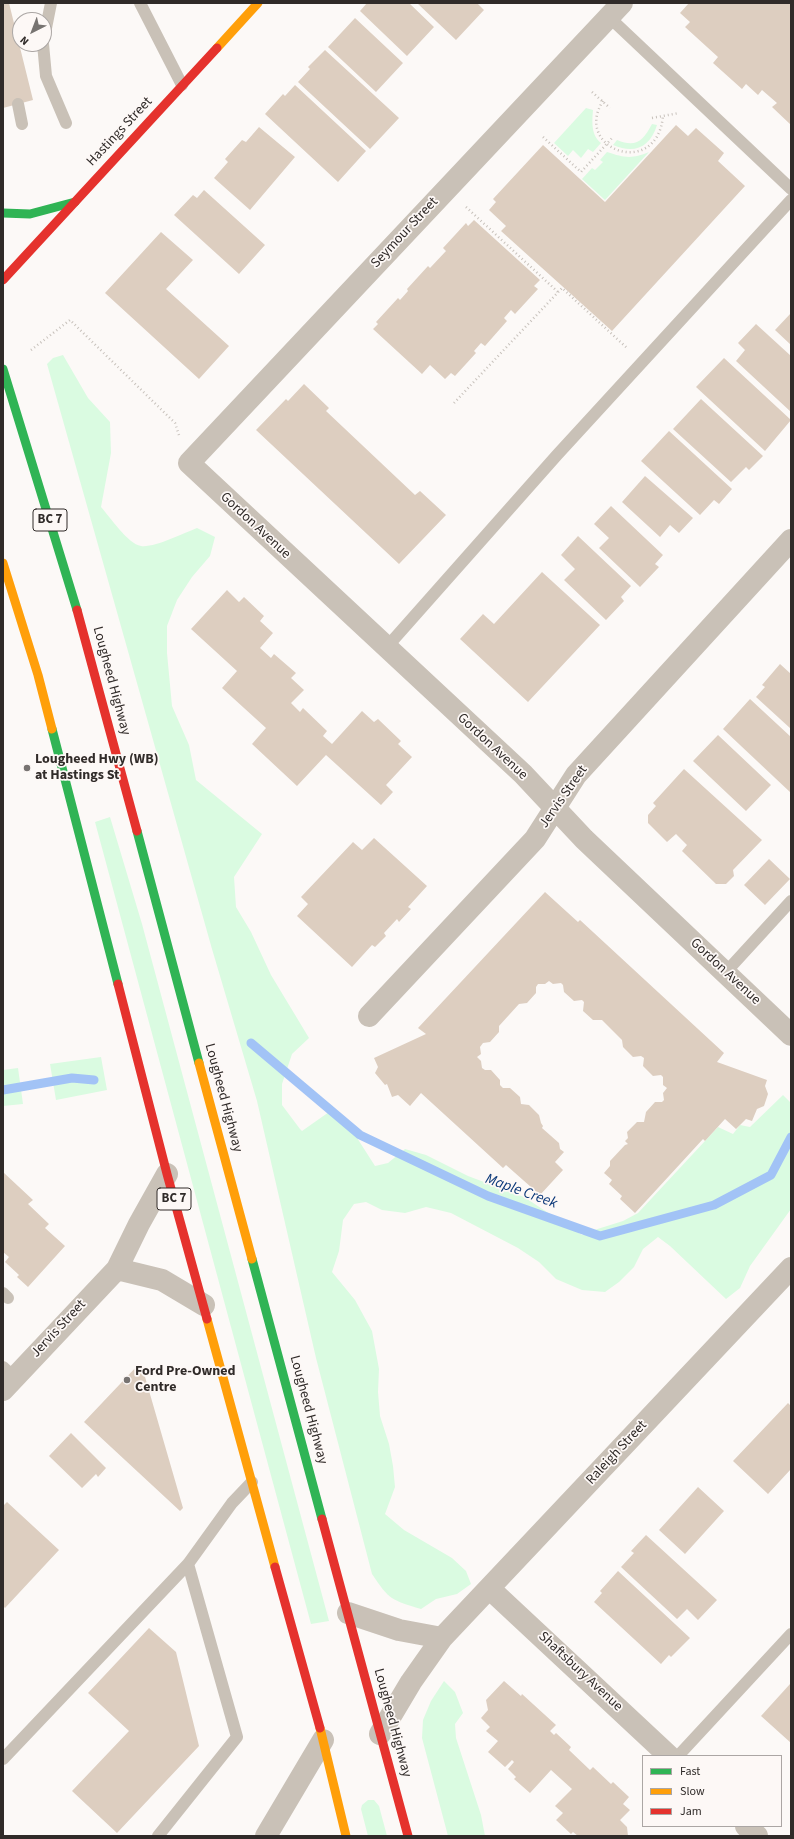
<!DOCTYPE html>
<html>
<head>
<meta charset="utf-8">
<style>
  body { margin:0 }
  #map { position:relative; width:794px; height:1839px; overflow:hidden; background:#fcf9f7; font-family:"Source Sans 3",sans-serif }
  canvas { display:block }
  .frame { position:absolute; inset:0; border:4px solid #302b29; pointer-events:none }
  .legend { position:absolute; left:642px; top:1755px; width:140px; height:72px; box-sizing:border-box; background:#fdf8f6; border:1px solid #aba6a4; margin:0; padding:5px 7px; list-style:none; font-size:12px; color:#302b29 }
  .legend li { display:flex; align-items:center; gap:8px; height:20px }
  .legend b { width:20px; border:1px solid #aba6a4 }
  .north { position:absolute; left:12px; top:12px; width:40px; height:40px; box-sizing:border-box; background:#fdf8f6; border:1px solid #aba6a4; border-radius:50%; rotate:222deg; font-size:11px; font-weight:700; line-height:16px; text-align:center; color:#302b29 }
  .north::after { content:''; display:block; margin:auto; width:14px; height:18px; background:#777371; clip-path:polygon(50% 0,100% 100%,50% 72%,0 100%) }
</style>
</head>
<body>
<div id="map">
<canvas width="794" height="1839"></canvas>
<div class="frame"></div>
<ul class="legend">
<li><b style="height:5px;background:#30b455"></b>Fast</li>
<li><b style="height:5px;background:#ff9f0a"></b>Slow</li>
<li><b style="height:5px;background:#e5322d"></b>Jam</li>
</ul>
<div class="north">N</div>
</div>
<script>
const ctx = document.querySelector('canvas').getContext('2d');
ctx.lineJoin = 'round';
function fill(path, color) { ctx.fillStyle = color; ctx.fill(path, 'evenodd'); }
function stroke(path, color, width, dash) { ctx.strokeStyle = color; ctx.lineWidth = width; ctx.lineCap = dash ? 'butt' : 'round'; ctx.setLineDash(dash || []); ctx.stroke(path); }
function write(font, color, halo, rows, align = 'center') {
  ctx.font = font + ' "Source Sans 3",sans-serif'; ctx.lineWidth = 3.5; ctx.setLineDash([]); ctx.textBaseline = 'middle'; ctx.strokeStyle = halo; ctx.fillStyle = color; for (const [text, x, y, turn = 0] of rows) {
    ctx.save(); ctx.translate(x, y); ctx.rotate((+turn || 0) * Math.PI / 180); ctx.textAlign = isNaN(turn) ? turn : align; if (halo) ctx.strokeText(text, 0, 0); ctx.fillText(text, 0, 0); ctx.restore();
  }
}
fill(new Path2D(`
  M586,108L593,110C592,122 591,135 601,143L593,152L588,149L581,158L573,150L568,156L554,143Z
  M652,124L657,125C650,148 634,154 613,145L617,140C636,148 643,141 652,124Z
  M607,152C625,158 632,159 649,152L605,200L582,179L592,168L595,170L603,162L600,160Z
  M63,355L88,398L110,422L111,453L101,507C110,517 128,544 141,546C154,548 184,533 197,528L215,537L210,556L192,577L177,600L167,626V653L172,706L189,745L196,780L262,834L234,877L236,907L251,932L271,975L309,1038L292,1054L282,1084V1105L300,1129L302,1131L329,1112L352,1130L375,1166L388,1163L405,1149L426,1155L468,1176L524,1197L582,1235L588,1232L623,1221L638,1213L718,1127L733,1134L740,1125L750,1127L783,1095L791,1103V1209L750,1266L740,1288L726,1299L670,1246L658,1237L643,1249L634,1267L619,1282L605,1292L582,1290L556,1279L539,1262L518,1248L451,1213L426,1207L405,1213L382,1210L366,1202L354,1204L343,1220L339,1251L332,1272L355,1300L372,1331L379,1369L378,1392L380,1416L389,1444L393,1466L395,1487L385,1514L404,1530L452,1558L466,1571L471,1584L457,1594L436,1599L421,1609C392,1600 389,1600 372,1574L316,1358L257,1101L212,949L47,364L53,358Z
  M110,817L142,924L329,1621L311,1624L95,822Z
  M101,1057L107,1090L56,1100L50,1064Z
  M18,1068L23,1104L3,1106V1070Z
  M444,1681L455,1692L463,1713L455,1724L456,1738L481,1815L485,1836H448L422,1738L423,1720L431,1701Z
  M368,1800H374L379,1806L387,1836H368L361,1809L362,1805Z`), '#dafbe1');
stroke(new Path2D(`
  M251,1043L360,1135L488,1196L600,1236L714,1205L771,1175L791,1137
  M3,1090L72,1078L94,1080`), '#a2c3f6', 9);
fill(new Path2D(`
  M3,3H9L33,100L3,108Z
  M367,3H409L434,27L407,56L360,11Z
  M417,3H477L484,10L456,40Z
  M689,3H791V125L772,107L777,103L762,90L758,95L746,84L742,89L713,63L718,57L685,27L690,22L680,13Z
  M355,18L403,63L376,92L328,47Z
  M325,50L399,118L370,149L298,82L310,69L308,67Z
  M295,85L366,151L338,182L265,114L283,94L285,96Z
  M676,125L688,136L696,128L724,153L718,161L745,186L612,331L501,231L506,226L489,210L496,202L493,199L543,145L605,202Z
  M259,127L295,157L250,210L214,178L228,162L225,159L242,140L246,142Z
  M204,190L265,245L239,274L174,215L193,195L197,198Z
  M474,220L540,280L534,286L538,289L515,314L511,310L504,318L507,321L485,346L481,343L474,351L476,353L455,376L451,373L445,379L430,365L422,374L373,329L378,324L376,322L398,298L400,300L408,291L407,289L428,266L430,268L446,251L443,248L466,223L468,226Z
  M161,232L193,260L166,289L229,346L199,379L105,293Z
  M791,313V345L775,330Z
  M756,324L791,356V412L736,361L745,350L738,343Z
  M724,358L791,420L765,451L696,387Z
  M304,384L329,408L326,411L415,495L420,491L446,515L399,564L256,430L286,399L288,401Z
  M701,399L763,456L749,470L746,467L731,482L673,429Z
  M669,431L732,489L719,504L714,500L700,515L641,461Z
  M645,476L693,518L679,533L670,525L660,537L622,502Z
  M611,506L663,555L655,564L659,567L640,587L599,548L609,538L594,524Z
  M578,536L631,586L621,597L624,601L606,620L564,580L575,569L561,555Z
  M542,572L600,625L528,702L460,639L483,614L494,624Z
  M227,590L239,602L244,597L264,616L260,621L273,633L260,648L271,658L274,654L296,673L291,678L304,690L291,703L300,712L303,708L327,731L323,736L332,744L362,711L374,722L378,719L401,741L398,744L412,757L386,785L393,792L381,805L326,755L297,786L252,744L266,728L222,688L237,671L191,629Z
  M780,664L791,674V729L756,697L765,687L762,685Z
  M750,699L791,737V793L723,729Z
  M718,735L771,785L746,811L693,761Z
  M684,769L762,840L733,870L734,876L726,884H716L682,851L687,845L676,834L667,842L648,823V815L656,806L653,803Z
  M374,838L427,886L408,907L411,909L399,922L397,919L384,933L386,936L375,947L372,945L352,967L297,916L308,904L301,897L353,842L362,850Z
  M769,859L790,879L765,905L744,885Z
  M545,892L578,922L580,920L724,1053L717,1062L767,1080L765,1086L768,1094L764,1106L757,1109L752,1121L746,1119L736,1129L725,1119L705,1141L703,1139L635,1213L620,1199L622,1196L609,1184L612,1180L604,1173L610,1166V1161L625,1145L628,1144L625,1141L628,1138L627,1132L637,1122H644L646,1112L655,1102H662L664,1100L663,1093L667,1088L663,1085V1077L661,1075L653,1076L643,1066L644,1058L641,1056L633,1057L623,1047L622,1040L602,1020H593L583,1011L584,1002L582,1000L574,1001L564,992L563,985L561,983L553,984L549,981L545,984H538L536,987V993L527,1003L519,1004L499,1026V1032L490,1042L483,1043L480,1047L481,1054L477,1057L481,1061L482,1068L485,1070H491L500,1080V1085L503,1088H510L520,1097L521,1104L529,1105L539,1115L541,1123L543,1126L542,1128L559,1143L560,1149L564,1152L555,1162L563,1170L540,1195L506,1165L503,1168L421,1093L410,1106L398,1095L392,1097L387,1084L385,1085L375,1073L378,1067L374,1058L426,1034L418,1028Z
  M3,1172L33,1200L28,1204L49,1224L45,1228L65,1246L28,1287L17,1277L19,1275L5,1262L9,1257L3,1252Z
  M138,1365L143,1370L183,1508L180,1511L84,1422Z
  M788,1403L791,1406V1469L768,1494L733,1461Z
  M71,1433L106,1468L98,1477L96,1474L82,1488L49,1456Z
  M698,1487L724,1511L685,1554L659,1530Z
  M7,1502L59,1550L5,1608L3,1606V1506Z
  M646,1535L717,1600L698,1620L687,1609L677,1619L621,1567L634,1553L631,1551Z
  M618,1571L690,1638L671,1657L669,1655L661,1664L594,1602L602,1593L600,1591Z
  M149,1628L176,1652L199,1746L117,1833L72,1791L129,1731L88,1693Z
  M504,1681L521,1696L522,1694L556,1725L550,1731L554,1735L556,1733L571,1747L569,1750L590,1770L593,1767L611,1784L613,1782L629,1797L623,1804L630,1810L620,1820L627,1827L628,1836H578L573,1832L571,1834L556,1820L563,1813L555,1806L572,1789L551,1770L530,1793L514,1779L516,1777L508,1769L514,1762L512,1760L505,1767L488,1752L498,1741L486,1731L490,1727L481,1718L488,1710L486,1700Z
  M790,1684L791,1685V1743L761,1716Z`), '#ddcec0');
stroke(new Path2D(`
  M592,92L610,108
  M603,101C572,149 657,180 663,116
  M652,118L679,113
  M543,137L581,172L613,137
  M466,207L559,293
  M31,350L70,320L175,423L179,435
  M454,403L562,288L627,348`), '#c7c1bb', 2.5, [1, 3]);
stroke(new Path2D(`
  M140,3L182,85
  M609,17L791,189
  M44,38L51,3
  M43,44L46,76L66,123
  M18,104L22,124
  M386,648L557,455L791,200
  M726,972L791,901
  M3,1293L8,1298
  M3,1367L15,1378
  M678,1756L791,1634
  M3,1759L188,1564L232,1503L252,1482
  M158,1836L237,1737L188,1564`), '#c9c1b7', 12);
stroke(new Path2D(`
  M622,3L189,463L523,774L584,839L791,1035
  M369,1016L535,839L576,775L791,540
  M117,1269L162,1280L204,1305
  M3,1390L117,1269L139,1224L167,1174
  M490,1589L669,1756
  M348,1613L399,1630L442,1638
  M380,1734L411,1682L442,1638L791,1268
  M746,1826L757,1836
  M266,1836L323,1740`), '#c9c1b7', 22);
stroke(new Path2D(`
  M3,213L30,214L75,202
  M3,369L77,610
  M52,729L118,984
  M137,831L199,1063
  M252,1259L322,1519`), '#30b455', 9);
stroke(new Path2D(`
  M217,48L258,3
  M3,563L38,675L52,729
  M199,1063L252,1259
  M207,1319L275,1567
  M320,1728L346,1836`), '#ff9f0a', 9);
stroke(new Path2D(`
  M3,280L217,48
  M77,610L137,831
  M118,984L167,1174L207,1319
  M322,1519L408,1836
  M275,1567L320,1728`), '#e5322d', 9);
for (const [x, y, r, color] of [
  [27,768,4,"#777371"],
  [127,1380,4,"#777371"]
]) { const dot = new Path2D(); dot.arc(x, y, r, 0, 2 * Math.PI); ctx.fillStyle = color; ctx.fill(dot); stroke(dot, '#fdf8f6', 1.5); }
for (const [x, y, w] of [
  [50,520,34],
  [174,1199,34]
]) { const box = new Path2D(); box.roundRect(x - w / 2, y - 11, w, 22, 3); ctx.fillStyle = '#fdf8f6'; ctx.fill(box); stroke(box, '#302b29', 1); }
write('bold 13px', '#302b29', null, [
  ["BC 7",50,520],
  ["BC 7",174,1199]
]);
write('14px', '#302b29', '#fdf8f6', [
  ["Hastings Street",120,132,-47],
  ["Seymour Street",405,233,-47],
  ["Gordon Avenue",255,526,43],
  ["Lougheed Highway",111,681,75],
  ["Gordon Avenue",492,747,43],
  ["Jervis Street",564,797,-55],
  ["Gordon Avenue",725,972,43],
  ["Lougheed Highway",223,1098,75],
  ["Jervis Street",59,1329,-47],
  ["Lougheed Highway",308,1410,75],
  ["Raleigh Street",617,1453,-47],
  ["Shaftsbury Avenue",580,1672,43],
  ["Lougheed Highway",392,1723,75]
]);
write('bold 14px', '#302b29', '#fdf8f6', [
  ["Lougheed Hwy (WB)",35,760],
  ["at Hastings St",35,776],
  ["Ford Pre-Owned",135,1372],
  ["Centre",135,1388]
], 'left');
write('italic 15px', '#0a3879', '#fdf8f6', [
  ["Maple Creek",521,1192,20]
]);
</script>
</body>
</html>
